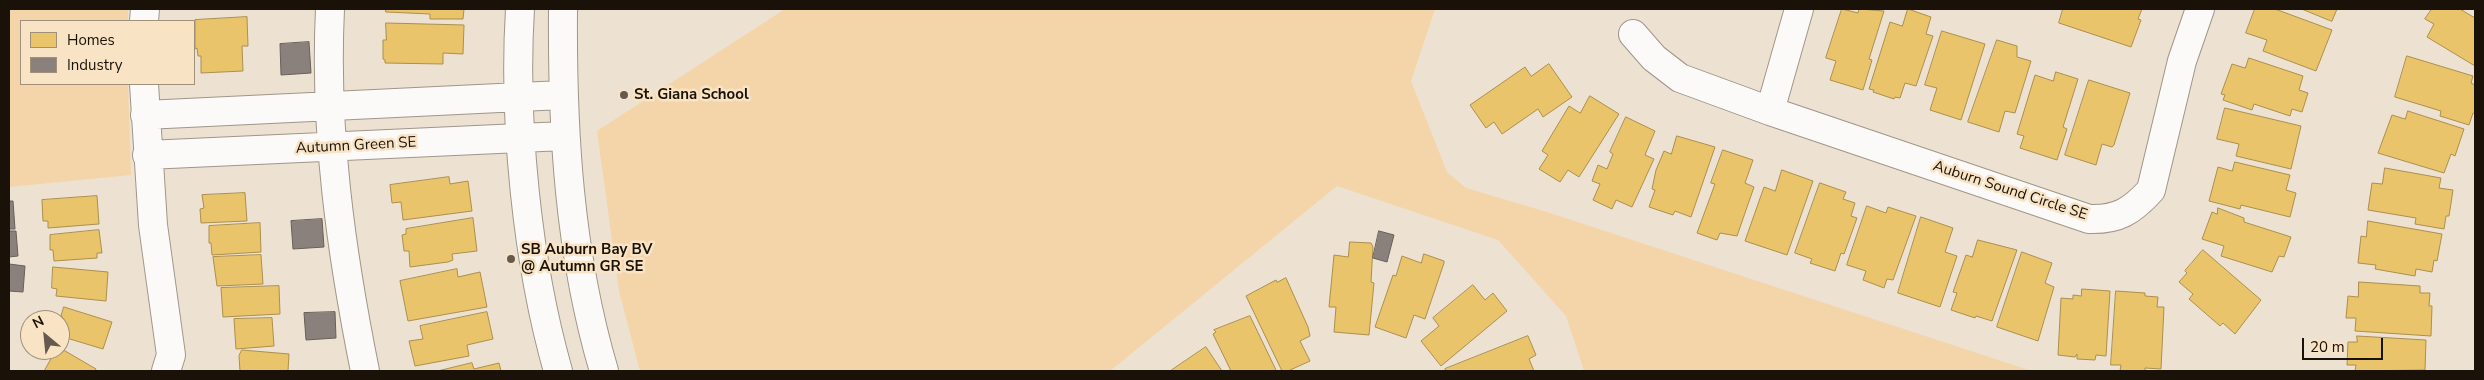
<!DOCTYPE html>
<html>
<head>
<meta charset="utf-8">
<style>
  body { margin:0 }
  #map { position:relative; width:2484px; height:380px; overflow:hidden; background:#ede1d1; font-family:"Nunito Sans",sans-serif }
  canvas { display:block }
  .frame { position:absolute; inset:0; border:10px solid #1a1208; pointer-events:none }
  .legend { position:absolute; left:20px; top:20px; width:175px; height:65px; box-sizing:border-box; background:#f9e3c5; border:1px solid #a08f79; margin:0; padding:6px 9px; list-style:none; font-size:15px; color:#1a1208 }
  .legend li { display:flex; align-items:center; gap:10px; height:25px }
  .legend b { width:25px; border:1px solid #a08f79 }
  .north { position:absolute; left:20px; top:310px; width:50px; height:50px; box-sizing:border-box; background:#f9e3c5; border:1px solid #a08f79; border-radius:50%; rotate:332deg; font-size:14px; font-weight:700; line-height:20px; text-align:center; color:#1a1208 }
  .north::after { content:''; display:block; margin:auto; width:18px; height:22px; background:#645a4e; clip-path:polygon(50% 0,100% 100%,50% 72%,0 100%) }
  .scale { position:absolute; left:2302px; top:338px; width:81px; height:22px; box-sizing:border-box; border:2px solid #1a1208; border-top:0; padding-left:6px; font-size:15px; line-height:18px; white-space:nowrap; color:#1a1208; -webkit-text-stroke:4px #f9e3c5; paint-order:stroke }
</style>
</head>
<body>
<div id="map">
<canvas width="2484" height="380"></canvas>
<div class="frame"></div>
<ul class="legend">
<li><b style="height:14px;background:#e9c46a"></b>Homes</li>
<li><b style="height:14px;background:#8a817c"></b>Industry</li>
</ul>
<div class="north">N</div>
<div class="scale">20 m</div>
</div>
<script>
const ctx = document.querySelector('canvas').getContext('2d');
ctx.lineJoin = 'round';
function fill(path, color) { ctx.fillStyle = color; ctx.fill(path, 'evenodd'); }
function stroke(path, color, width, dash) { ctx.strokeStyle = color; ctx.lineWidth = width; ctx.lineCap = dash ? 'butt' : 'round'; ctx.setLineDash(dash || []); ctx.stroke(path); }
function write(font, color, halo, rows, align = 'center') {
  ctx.font = font + ' "Nunito Sans",sans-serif'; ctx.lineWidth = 5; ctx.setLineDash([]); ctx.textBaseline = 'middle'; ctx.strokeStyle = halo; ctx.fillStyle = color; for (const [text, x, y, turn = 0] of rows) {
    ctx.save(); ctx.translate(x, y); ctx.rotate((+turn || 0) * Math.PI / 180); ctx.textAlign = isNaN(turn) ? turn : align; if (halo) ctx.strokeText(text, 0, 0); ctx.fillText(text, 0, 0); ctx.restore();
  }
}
fill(new Path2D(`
  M9,9H128V21H21V84H128L131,175L9,187Z
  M785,9H1435L1411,81L1447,172L1466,188L1547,212L2032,371H1584L1566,316L1498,240L1337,186L1110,371H640L619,291L597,131Z`), '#f4d5aa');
const homes = new Path2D(`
  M386,9H464L463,19H430V14L386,12Z
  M1842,9L1858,13L1859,9L1884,11L1869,59L1872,60L1863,90L1830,80L1836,61L1826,58Z
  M1908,9L1931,17L1926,34L1933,36L1916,86L1905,83L1900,98L1895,97L1894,99L1873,92L1874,90L1869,89L1890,22L1902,26Z
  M2063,9H2142L2138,19L2141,20L2131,47L2059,23Z
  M2255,9H2275L2332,30L2316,71L2263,51L2267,40L2246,33Z
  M2302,9H2337L2332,21Z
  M2432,9H2460L2475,18V66L2427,37L2434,24L2425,19Z
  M247,17L248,46H242L243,71L201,73V56H198L197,48L195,49V20Z
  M386,23L464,25L463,54L443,53V64L385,63V60L383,59V40H386Z
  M1942,31L1985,44L1961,120L1930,110L1937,88L1925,85Z
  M1997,40L2017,46V57L2031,61L2015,113L2005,111L1999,132L1968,122Z
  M2407,56L2473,76L2471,83L2475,85V114L2473,113L2469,125L2440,116L2441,111L2395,97Z
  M2249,58L2303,76L2299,90L2308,93L2302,112L2292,109L2290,116L2254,104L2252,110L2223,100L2225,95L2221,94L2232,64L2245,68Z
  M1549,64L1572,97L1543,117L1538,109L1502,134L1494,122L1486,128L1470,105L1525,67L1531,76Z
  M2056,72L2078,79L2063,127L2067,129L2057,160L2020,148L2024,136L2017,134L2035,75L2053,81Z
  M2089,80L2130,93L2114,145L2112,147L2102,144L2096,165L2065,155Z
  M1590,96L1619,114L1579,177L1568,170L1560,182L1539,169L1548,155L1542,151L1569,106L1580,113Z
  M2225,108L2301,126L2291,169L2236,156L2239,144L2217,139Z
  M2408,111L2464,129L2455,156L2451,154L2444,173L2378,153L2392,115L2405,119Z
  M1626,117L1655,131L1645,155L1654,159L1632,207L1616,200L1612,209L1593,200L1600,184L1592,181L1598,165L1607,169L1613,154L1610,152Z
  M1677,136L1715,147L1691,217L1675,211L1673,215L1649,207L1655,190L1652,189L1656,170L1664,151L1671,154Z
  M1723,150L1753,160L1745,183L1754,187L1737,236L1720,233L1717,240L1697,233L1715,184L1711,183Z
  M2235,162L2290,175L2286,190L2296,193L2290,217L2241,205L2240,209L2209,201L2218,167L2232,171Z
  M2385,168L2441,178L2439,188L2453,190L2449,216H2446L2444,229L2415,224L2416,218L2368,210L2372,183L2382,184Z
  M1782,170L1813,181L1787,255L1745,241L1764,187L1775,191Z
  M449,177L450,184L468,181L472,211L403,220L401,202L392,203L390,185Z
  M1820,183L1846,192L1843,199L1855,203L1851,216L1857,218L1844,254L1841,253L1835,271L1810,263L1812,259L1795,253Z
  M245,193L247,221L201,223L200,209L204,208L202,195Z
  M97,196L99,224L48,228V221H43L42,200Z
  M1867,206L1886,213L1888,207L1916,216L1893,280L1887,279L1884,288L1863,280L1866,271L1847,265Z
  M2218,208L2244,218V222L2291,237L2284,257L2279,256L2272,272L2221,256L2224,246L2202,239L2212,212L2217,214Z
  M1921,217L1953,228L1945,252L1957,256L1940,307L1898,293Z
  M473,218L477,251L452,254L453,260L448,262L410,267L409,251H404L402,235L406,234V229Z
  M2368,221L2442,234L2437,261L2434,260L2432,272L2416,269L2415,276L2375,269L2376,265L2358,263L2361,236L2366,237Z
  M260,223L261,252L212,255L211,243H209V226Z
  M99,230L102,253H97V258L54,261L53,250H50V235Z
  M1978,240L2017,250L1992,321L1976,316L1975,318L1951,310L1957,293L1953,292L1966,255L1972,257Z
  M1350,242L1371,243L1373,247L1371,282L1374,283L1369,335L1334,332L1336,307H1329L1334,255L1348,257Z
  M2203,250L2261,300L2235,334L2223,323L2220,326L2189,299L2193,294L2179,282L2187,273L2185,271Z
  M2022,252L2052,263L2045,283L2054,287L2038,341L1997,327Z
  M1424,254L1444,261V263L1425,319L1414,315L1406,338L1375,327L1393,275L1396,276L1402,256L1421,263Z
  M261,255L263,284L217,286L213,257Z
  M53,267L108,272L106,301L56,296L57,289L52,288Z
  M457,269L458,277L480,272L487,307L408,321L400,281Z
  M1286,278L1308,327L1310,336L1300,341L1310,361L1288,371H1282L1246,296L1276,280L1277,282Z
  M2359,282L2420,286V293H2430L2429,306H2432L2431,336L2355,331L2356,318H2346L2348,296L2358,297Z
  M1473,285L1485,300L1493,293L1507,311L1441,366L1421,341L1439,326L1433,318Z
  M279,286L280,314L223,317L221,288Z
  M2082,289L2110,291L2106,356L2096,355L2095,360L2077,359V354L2075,357L2058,355L2061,298L2073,299V295L2081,296Z
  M2116,291L2145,293V296L2158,297L2157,307H2164L2161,369L2145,368V371H2120L2121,365H2111Z
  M64,307L112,322L103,349L60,336V320Z
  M487,312L493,339L467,345L469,356L415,366L409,341L423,339L420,326Z
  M1250,316L1276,370L1277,371H1231L1213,334L1216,332L1214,330Z
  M272,318L274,346L236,349L234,319Z
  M1528,336L1536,355L1529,359L1534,371H1446L1445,369Z
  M2357,336L2426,340L2425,370L2355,371L2356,365H2347L2348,342H2357Z
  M1206,347L1222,371H1173L1172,370Z
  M60,348L96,369L95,371H44L56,350Z
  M242,350L289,354L288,371H240L239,356Z
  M472,363L474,369L499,363L501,371H438Z`);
fill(homes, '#e9c46a');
stroke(homes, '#ab8f4d', 1);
const industry = new Path2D(`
  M309,42L311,73L281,75L280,44Z
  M9,201H13L15,229H9Z
  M322,219L324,247L293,249L291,221Z
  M9,231H16L18,256L9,257Z
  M1379,231L1394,235L1387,262L1373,258Z
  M9,264L25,266L23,292L9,291Z
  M335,312L336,338L306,340L304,313Z`);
fill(industry, '#8a817c');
stroke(industry, '#686059', 1);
const minor = new Path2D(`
  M330,9C324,131 341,252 365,371
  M520,9C513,122 527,262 558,371
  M563,9C562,131 569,253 604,371
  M1799,9L1770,111L2089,219C2118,220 2132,211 2151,190L2182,61L2200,9
  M144,21L145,9
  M1633,34L1654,58L1680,78L1770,111
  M144,84L153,225L171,355L166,371
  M145,115L562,95
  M147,155L564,136`);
stroke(minor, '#9f968a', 30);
stroke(minor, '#fcfaf8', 28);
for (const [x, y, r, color] of [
  [624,95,5,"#645a4e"],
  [511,259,5,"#645a4e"]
]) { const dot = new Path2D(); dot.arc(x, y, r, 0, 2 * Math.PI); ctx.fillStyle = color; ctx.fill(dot); stroke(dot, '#f9e3c5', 2); }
write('bold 15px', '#1a1208', '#f9e3c5', [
  ["St. Giana School",634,95],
  ["SB Auburn Bay BV",521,250],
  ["@ Autumn GR SE",521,267]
], 'left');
write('15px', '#1a1208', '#f9e3c5', [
  ["Autumn Green SE",356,146,-3],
  ["Auburn Sound Circle SE",2010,191,18]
]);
</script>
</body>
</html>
